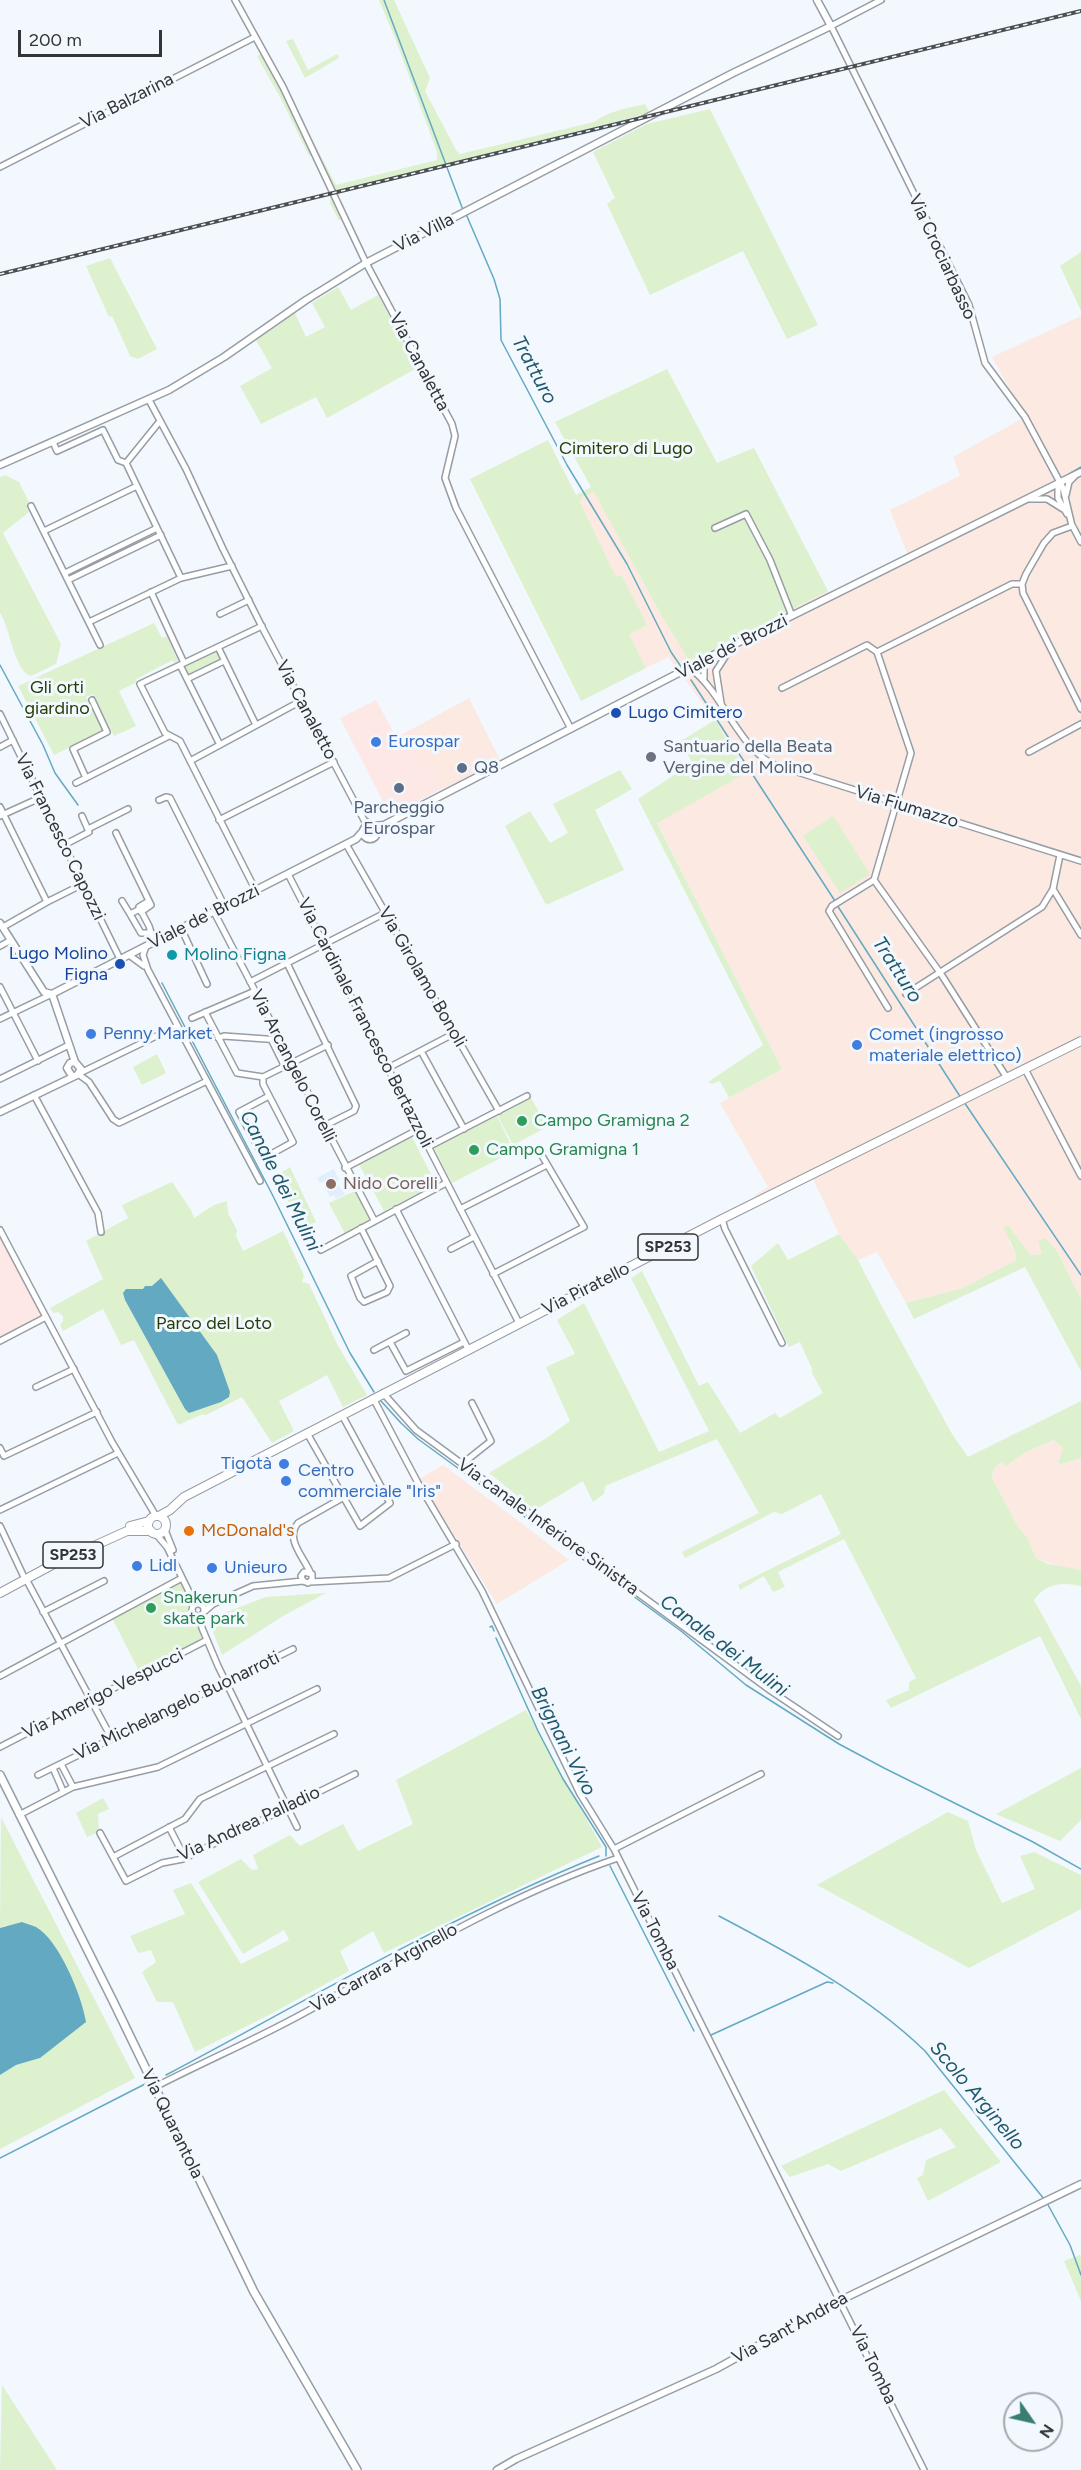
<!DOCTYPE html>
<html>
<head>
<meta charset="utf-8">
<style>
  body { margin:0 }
  #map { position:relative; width:1081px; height:2470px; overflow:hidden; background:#f2f8fe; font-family:Figtree,sans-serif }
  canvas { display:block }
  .north { position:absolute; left:1003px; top:2392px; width:60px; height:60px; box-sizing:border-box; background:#f2f8fe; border:2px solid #a5aaaf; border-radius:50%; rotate:124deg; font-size:16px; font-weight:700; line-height:24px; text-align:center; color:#323538 }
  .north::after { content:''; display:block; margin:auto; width:21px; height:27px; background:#3a7e71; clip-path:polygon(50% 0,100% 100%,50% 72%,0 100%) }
  .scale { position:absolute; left:18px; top:30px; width:144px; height:27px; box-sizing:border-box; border:3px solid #323538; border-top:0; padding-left:8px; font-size:18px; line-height:21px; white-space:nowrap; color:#323538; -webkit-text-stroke:4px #f2f8fe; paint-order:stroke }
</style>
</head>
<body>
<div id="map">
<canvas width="1081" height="2470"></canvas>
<div class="north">N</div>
<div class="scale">200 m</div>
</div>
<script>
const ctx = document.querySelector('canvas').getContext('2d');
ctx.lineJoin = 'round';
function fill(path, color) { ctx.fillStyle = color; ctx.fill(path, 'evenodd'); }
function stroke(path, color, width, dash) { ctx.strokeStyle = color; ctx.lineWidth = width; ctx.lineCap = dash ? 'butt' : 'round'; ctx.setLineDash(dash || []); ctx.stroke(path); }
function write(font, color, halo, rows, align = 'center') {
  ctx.font = font + ' Figtree,sans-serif'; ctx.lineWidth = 6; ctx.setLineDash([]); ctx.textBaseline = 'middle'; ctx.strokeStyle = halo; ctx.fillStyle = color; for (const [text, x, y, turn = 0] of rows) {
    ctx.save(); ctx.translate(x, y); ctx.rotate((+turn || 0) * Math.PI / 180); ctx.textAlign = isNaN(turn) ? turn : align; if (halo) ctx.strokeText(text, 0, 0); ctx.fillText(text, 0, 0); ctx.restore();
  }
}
fill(new Path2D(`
  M376,700L396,737L414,728L444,788L390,815L340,718Z
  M0,1237L43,1316L0,1337Z`), '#fde8e5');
fill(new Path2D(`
  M1081,316V1299L1057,1251L1047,1239L1043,1254L1029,1255L1009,1226V1243L1016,1254V1260L963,1288L906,1303L877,1252L858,1260L839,1234L813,1179L758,1204L755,1195L768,1187L720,1103L782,1069L657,822L746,773L715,720L668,657L646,668L629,634L646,625L622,576L615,575L580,502L582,497L594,491L660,613L690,661L828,591L831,596L909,558L890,510L960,476L953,457L1025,417L992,357Z
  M469,698L500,760L444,789L414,728Z
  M1055,1440L1063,1448L1058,1463L1062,1464L1081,1458V1570L1059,1567L1036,1558L1028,1539L1017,1525L992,1478L994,1470L999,1463L1002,1461L1006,1466L1024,1453Z
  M443,1465L524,1525L569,1560L497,1604L419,1479Z`), '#fce9e1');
fill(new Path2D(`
  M1081,9V13L912,54L854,68L853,66Z
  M848,67V69L660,116L667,110Z
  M649,113L629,124L336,194L335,192Z
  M331,193V195L0,276V273Z
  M334,1169L339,1180L336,1182L345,1194L336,1199L334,1195L330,1197L324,1185L327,1183L326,1181L320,1183L317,1178Z`), '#e1eefc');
fill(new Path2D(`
  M379,0H394L430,78L425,91L456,150L460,154L594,122C609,111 627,108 645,104L650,113L335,192L346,214L339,221L330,203L331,193L313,158L308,154L282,101L257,56L266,51L336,185L437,160V152L395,38Z
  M293,39L308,70L337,54L339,58L305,78L286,41Z
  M710,109L818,325L787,339L743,251L650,295L607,204L615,198L593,152L647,124Z
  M1081,252V311L1060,266Z
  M110,258L157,349L138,359L130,356L112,316L109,317L86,266Z
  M338,287L351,310L378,295L417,368L327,418L316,397L261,424L240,386L272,368L256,340L295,313L306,337L325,327L312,303Z
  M667,369L717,463L754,448L828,591L690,662L660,613L594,492L582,497L580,502L615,575L622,576L647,625L629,634L646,668L581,701L470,479L548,440L576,495L591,487L555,422Z
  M5,475L19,482L31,506L27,508L29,512L3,533L61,644L56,664L31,676C14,671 10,627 0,613V477Z
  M154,623L162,638L167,636L178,661L174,663L173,660L136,679L137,682L119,691L136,726L114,736L93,694L86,697L103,731L54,755L18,686Z
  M217,650L223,660L188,678L183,667Z
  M715,720L746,773L657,823L782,1069L729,1098L720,1081L712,1084L708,1082L763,1045L638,799L692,763L681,741Z
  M620,770L632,789L595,810L624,870L546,905L505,826L530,811L550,843L568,833L553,804Z
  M833,816L870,874L840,893L803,836Z
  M157,1054L166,1073L142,1085L133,1067Z
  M531,1098L547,1127L513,1145L498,1116Z
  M497,1116L514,1151L452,1183L434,1148Z
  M412,1137L436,1184L384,1211L359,1164Z
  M290,1167L316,1222L302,1230L276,1176Z
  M172,1182L191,1210L194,1218L214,1205L227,1201L228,1213L237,1230L236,1236L243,1251L283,1231L304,1275L302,1282L309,1284L337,1344L367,1395L343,1407L327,1375L279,1401L294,1431L272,1443L242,1397L206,1415L203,1414L178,1425L134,1340L121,1345L103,1309L63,1331L60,1325L63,1321V1316L58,1312L53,1313L50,1308L103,1279L86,1241L128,1218L122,1205Z
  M355,1191L370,1220L345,1234L329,1203Z
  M1009,1226L1030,1255L1042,1254L1038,1241L1046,1238L1057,1251L1081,1299V1371L1025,1267L914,1319L906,1303L963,1288L1016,1260V1254L1003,1227Z
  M839,1234L858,1260L880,1303L952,1434L968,1457L1081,1401V1458L1062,1464L1058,1463L1063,1448L1054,1440L1024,1453L1006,1466L1002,1462C995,1465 993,1471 992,1478L1017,1525L1028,1539L1036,1558L1048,1564L1081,1570V1586C1062,1582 1046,1583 1034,1600L1081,1686V1719L1040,1636L891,1708L886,1700L909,1690V1682L916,1678L844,1539L778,1572L785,1587L773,1592L764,1576L740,1590L738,1585L841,1534L821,1494L782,1514L774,1512L685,1558L682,1552L759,1513L717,1439L605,1486L604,1494L593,1502L583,1481L535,1510L489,1473L545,1439L570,1421L546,1367L575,1354L557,1320L584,1303L659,1452L709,1431L631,1278L642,1271L699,1386L708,1382L740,1433L775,1413L780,1418L823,1393L812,1373V1369L800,1342L789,1347L751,1266L778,1243L788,1260Z
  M181,1581L191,1603L188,1614L196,1621L202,1639L139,1671L112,1618Z
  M326,1593L283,1616L222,1655L208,1619L266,1597Z
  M526,1710L602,1847L384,1953L373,1931L340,1951L349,1971L269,2015L195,2052L173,2002H157L142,1972L156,1962L151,1950L138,1953L130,1936L185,1914L173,1890L191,1883L241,1964L289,1940L284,1930L243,1954L198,1882L241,1859L252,1870L258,1869L253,1855L290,1835L300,1846L343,1824L358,1851L413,1824L396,1780Z
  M1081,1768V1820L1060,1841L996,1814Z
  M103,1798L109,1809L98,1814L99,1832L87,1837L76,1813Z
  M948,1812L968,1821L976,1850L1002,1903L1035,1889L1020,1856L1034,1852L1081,1875V1909L969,1968L817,1885Z
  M1,1817L135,2078L0,2149V2075L16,2065L40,2058L6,1925L0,1928Z
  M944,2090L1001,2162L928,2201L917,2178L923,2175L926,2160L956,2147L941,2128L841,2171L828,2164L790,2177L781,2166Z
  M1080,2255L1081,2258V2301L1064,2261Z
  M2,2385L57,2470H0Z`), '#ddf1ce');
fill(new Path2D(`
  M161,1278L217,1355L230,1392L229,1397L221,1402L189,1413L185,1409L125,1300L123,1293L126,1289H143L145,1286H152Z
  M22,1922C26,1924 32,1925 36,1927C59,1940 82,1996 86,2022L40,2058L16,2065L0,2075V1928Z`), '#63a9c2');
stroke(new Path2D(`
  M384,0L463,210
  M466,214L494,279L500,299L501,340L567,465L627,564L671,652L682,668
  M1069,474L1081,467
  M0,665L43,745L55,773L78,805
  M691,680L835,901
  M837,905L961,1098
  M162,983L272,1194L350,1353L374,1392
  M964,1102L1081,1275
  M381,1401L401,1423L418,1439L681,1631L746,1685L839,1744L884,1768L1033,1842L1081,1869
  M490,1627L492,1626L494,1631
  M496,1638L538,1731L563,1779L606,1847V1856
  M610,1866L694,2031
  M719,1916C791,1954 866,1994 925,2051L1044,2199
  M711,2035L827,1982L833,1983
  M166,2075C309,1999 449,1917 599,1856
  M0,2158L147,2083
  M1047,2203L1070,2245L1081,2275`), '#63a9c2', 1.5);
const minor = new Path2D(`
  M235,0L283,87L366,263L452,424L455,436L445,478L456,508L571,729
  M881,0L831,26L969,305L985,363L1025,417L1063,488L1072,526
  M0,167L255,37
  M149,400L186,469L223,549L263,629L364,820L371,825
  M160,421L126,463L181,578
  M53,442L57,451L103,430L118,460L126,463
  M1058,484V498L1067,514
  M1066,495L1069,482L1074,477
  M1030,499H1047L1063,509
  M31,506L100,645
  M1072,525L1081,542
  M1072,526L1053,533L1044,543L1026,574L1022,584L1023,593L1081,709
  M715,528L746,514L770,560L792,616
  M44,531L137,486
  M65,573L157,528
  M68,580L161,535
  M151,592L184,663
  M220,614L249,600
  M89,622L181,578L232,566
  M218,647L256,725
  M877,652L1012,584H1022
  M180,665L220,745
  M690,668C724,694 734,741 772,764L1081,861
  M704,678V661
  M187,679L224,661
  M782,688L867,645L877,652L911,753L874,880L941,974L1007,1078
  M721,703L716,671L732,646
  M0,714L120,959
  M0,747L13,740
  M1029,752L1081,724
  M190,761L301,701
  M86,778L73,749L107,732L92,700
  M76,783L169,736
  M159,800L166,797L170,798L225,907
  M0,807L47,902
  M0,816L42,797
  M219,820L334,762
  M88,829L128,809
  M116,833L151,905L141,912
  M346,844L499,1111
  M64,845L89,832L82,816
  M288,874L519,1323
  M874,880L832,906L829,911L888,1008
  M1053,889L1081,935
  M256,891L180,741L165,733L140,684L262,626
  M122,901L130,914
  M149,901L139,907L149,926L154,942
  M140,909L130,914L141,933H152
  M214,912L374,1220
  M3,927L47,902L83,884
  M181,928L207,984
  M0,946L11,940
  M146,946L143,955L148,970L260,1181
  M129,955L144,966
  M287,963L356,1106L354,1111L324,1126
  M250,982L385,913
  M0,987L38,1061
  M906,994L1042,907L1053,889L1060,855
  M205,1012L237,1073L263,1077L328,1045
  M192,1018L255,991
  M0,1019L52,994
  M218,1038L224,1036L280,1040
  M272,1041L285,1067
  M421,1051L464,1129
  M388,1068L455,1033
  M1025,1069L1081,1176
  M78,1074L89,1082L113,1119L119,1123L205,1082
  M78,1074L177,1026
  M263,1077V1084L293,1142L264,1158L239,1112L269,1096
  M0,1079L69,1045
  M34,1095L98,1213L101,1232
  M428,1147L527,1096
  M345,1168L419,1129
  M396,1209L468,1349
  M460,1209L547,1165
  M722,1219L725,1229L782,1343
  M361,1228L390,1286L387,1292L364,1302L360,1298L351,1276L378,1261
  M0,1230L112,1442L156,1516
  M451,1249L474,1237
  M321,1250L446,1183
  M493,1274L584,1227L541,1154
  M0,1341L46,1317
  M390,1342L406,1371L464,1342
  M374,1350L406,1333
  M36,1387L74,1369
  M383,1393L416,1430L771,1691L838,1736
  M373,1398L418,1483L482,1591L580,1794L614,1849L924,2470
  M307,1433L360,1526L390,1503L342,1415
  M0,1448L4,1456L97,1412
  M462,1464L491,1441L472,1403
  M0,1510L118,1453
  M0,1526L23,1575
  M165,1530L173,1550
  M155,1533L167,1547L195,1604
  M310,1572C303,1556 285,1539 298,1523L344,1497
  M26,1579L112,1739
  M310,1582L389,1578L456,1544
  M192 1610a6 6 0 1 1 12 0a6 6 0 1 1-12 0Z
  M205,1611L213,1604L253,1586L303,1581L308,1583L312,1580V1574L304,1572L301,1576L303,1581
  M43,1612L104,1581
  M200,1616L202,1628L218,1666L297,1827
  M0,1676L182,1578
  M0,1747L207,1640
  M61,1764L73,1787
  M53,1768L63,1791
  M38,1775L293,1649
  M19,1815L73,1787L158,1767L317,1689
  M169,1827L185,1858
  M100,1833L126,1881L162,1863L183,1859L355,1774
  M614,1849L761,1774
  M113,1857L185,1819L200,1799L334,1734
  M155,2087C207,2060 262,2037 313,2008C413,1953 509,1895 618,1858`);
const tertiary = new Path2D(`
  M0,465L169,390L224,357L306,300L366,263L733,73L831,26L817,0
  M363 832a7 7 0 1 1 14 0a7 7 0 1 1-14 0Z
  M373,826L384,825L733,645L1081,472
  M0,923L44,992L52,994
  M52,994L356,839L363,831
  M52,994L75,1062
  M0,1112L77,1075L81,1069L75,1062L70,1063L67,1068L72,1076
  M497,2470L516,2459L716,2369L841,2300L1081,2184`);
const secondary = new Path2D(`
  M0,1775L113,2001L254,2292L357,2470`);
const primary = new Path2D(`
  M159,1516L170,1510L184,1497L722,1219L1081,1041
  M148 1525a9 9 0 1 1 18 0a9 9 0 1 1-18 0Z
  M130,1526L149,1521
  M0,1593L52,1565L127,1531H151`);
stroke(minor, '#969da4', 8);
stroke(tertiary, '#969da4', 9);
stroke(secondary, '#969da4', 10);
stroke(primary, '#969da4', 10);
stroke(minor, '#fff', 5);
stroke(tertiary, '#fff', 6);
stroke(secondary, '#fff', 7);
stroke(primary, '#fff', 8);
const rail = new Path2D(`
  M0,274L1081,11`);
stroke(rail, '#4c4f52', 4);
stroke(rail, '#f2f8fe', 1.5, [4.5]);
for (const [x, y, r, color] of [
  [616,713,6,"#1a4fb4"],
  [376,742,6,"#3f7fe0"],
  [651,757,6,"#6b7280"],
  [462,768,6,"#5c6f8a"],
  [399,788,6,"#5c6f8a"],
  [172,955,6,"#0f9aa8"],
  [120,964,6,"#1a4fb4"],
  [91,1034,6,"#3f7fe0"],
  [857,1045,6,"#3f7fe0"],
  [522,1121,6,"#2e9e5b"],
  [474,1150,6,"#2e9e5b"],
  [331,1184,6,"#8d6e63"],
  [284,1464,6,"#3f7fe0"],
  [286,1481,6,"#3f7fe0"],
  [189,1531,6,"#e8710a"],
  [137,1566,6,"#3f7fe0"],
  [212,1568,6,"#3f7fe0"],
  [151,1608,6,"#2e9e5b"]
]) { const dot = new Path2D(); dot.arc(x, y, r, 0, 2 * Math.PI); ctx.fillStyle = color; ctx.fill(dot); stroke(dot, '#f2f8fe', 2); }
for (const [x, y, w] of [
  [668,1247,60],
  [73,1555,60]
]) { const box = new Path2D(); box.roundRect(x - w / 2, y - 13, w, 26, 4.5); ctx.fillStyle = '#f2f8fe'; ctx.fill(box); stroke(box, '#323538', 1.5); }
write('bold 16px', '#323538', null, [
  ["SP253",668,1247],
  ["SP253",73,1555]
]);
write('18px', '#323538', '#f2f8fe', [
  ["Via Balzarina",127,101,-27],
  ["Via Villa",424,233,-27],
  ["Via Crociarbasso",942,257,65],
  ["Via Canaletta",419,362,62],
  ["Viale de' Brozzi",732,647,-27],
  ["Via Canaletto",306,710,62],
  ["Via Fiumazzo",907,807,17],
  ["Via Francesco Capozzi",60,837,64],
  ["Viale de' Brozzi",204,917,-27],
  ["Via Girolamo Bonoli",422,977,60],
  ["Via Cardinale Francesco Bertazzoli",365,1023,63],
  ["Via Arcangelo Corelli",293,1066,63],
  ["Via Piratello",586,1289,-27],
  ["Via canale Inferiore Sinistra",548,1527,36],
  ["Via Amerigo Vespucci",103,1694,-27],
  ["Via Michelangelo Buonarroti",177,1706,-26],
  ["Via Andrea Palladio",249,1824,-25],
  ["Via Tomba",655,1931,63],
  ["Via Carrara Arginello",384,1968,-29],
  ["Via Quarantola",172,2124,64],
  ["Via Sant'Andrea",790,2328,-29],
  ["Via Tomba",873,2365,64]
]);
write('18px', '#243e04', '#f2f8fe', [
  ["Cimitero di Lugo",626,449],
  ["Gli orti",57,688],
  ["giardino",57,709],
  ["Parco del Loto",214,1324]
]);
write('18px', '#164399', '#f2f8fe', [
  ["Lugo Cimitero",628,713],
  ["Lugo Molino",108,954,"right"],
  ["Figna",108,975,"right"]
], 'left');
write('18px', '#366cbe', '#f2f8fe', [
  ["Eurospar",388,742],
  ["Penny Market",103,1034],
  ["Comet (ingrosso",869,1035],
  ["materiale elettrico)",869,1056],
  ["Tigotà",272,1464,"right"],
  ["Centro",298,1471],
  ["commerciale \"Iris\"",298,1492],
  ["Lidl",149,1566],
  ["Unieuro",224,1568]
], 'left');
write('18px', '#5b616d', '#f2f8fe', [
  ["Santuario della Beata",663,747],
  ["Vergine del Molino",663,768]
], 'left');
write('18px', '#4e5e75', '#f2f8fe', [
  ["Q8",474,768],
  ["Parcheggio",399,808,"center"],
  ["Eurospar",399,829,"center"]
], 'left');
write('18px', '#0d838f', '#f2f8fe', [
  ["Molino Figna",184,955]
], 'left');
write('18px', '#27864d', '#f2f8fe', [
  ["Campo Gramigna 2",534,1121],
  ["Campo Gramigna 1",486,1150],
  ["Snakerun",163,1598],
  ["skate park",163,1619]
], 'left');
write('18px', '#785e54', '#f2f8fe', [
  ["Nido Corelli",343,1184]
], 'left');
write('18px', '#c56008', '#f2f8fe', [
  ["McDonald's",201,1531]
], 'left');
write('italic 20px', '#1f586a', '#f2f8fe', [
  ["Tratturo",534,370,62],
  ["Tratturo",897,970,57],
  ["Canale dei Mulini",280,1181,63],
  ["Canale dei Mulini",724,1646,37],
  ["Brignani Vivo",563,1741,63],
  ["Scolo Arginello",977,2096,50]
]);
</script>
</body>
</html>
